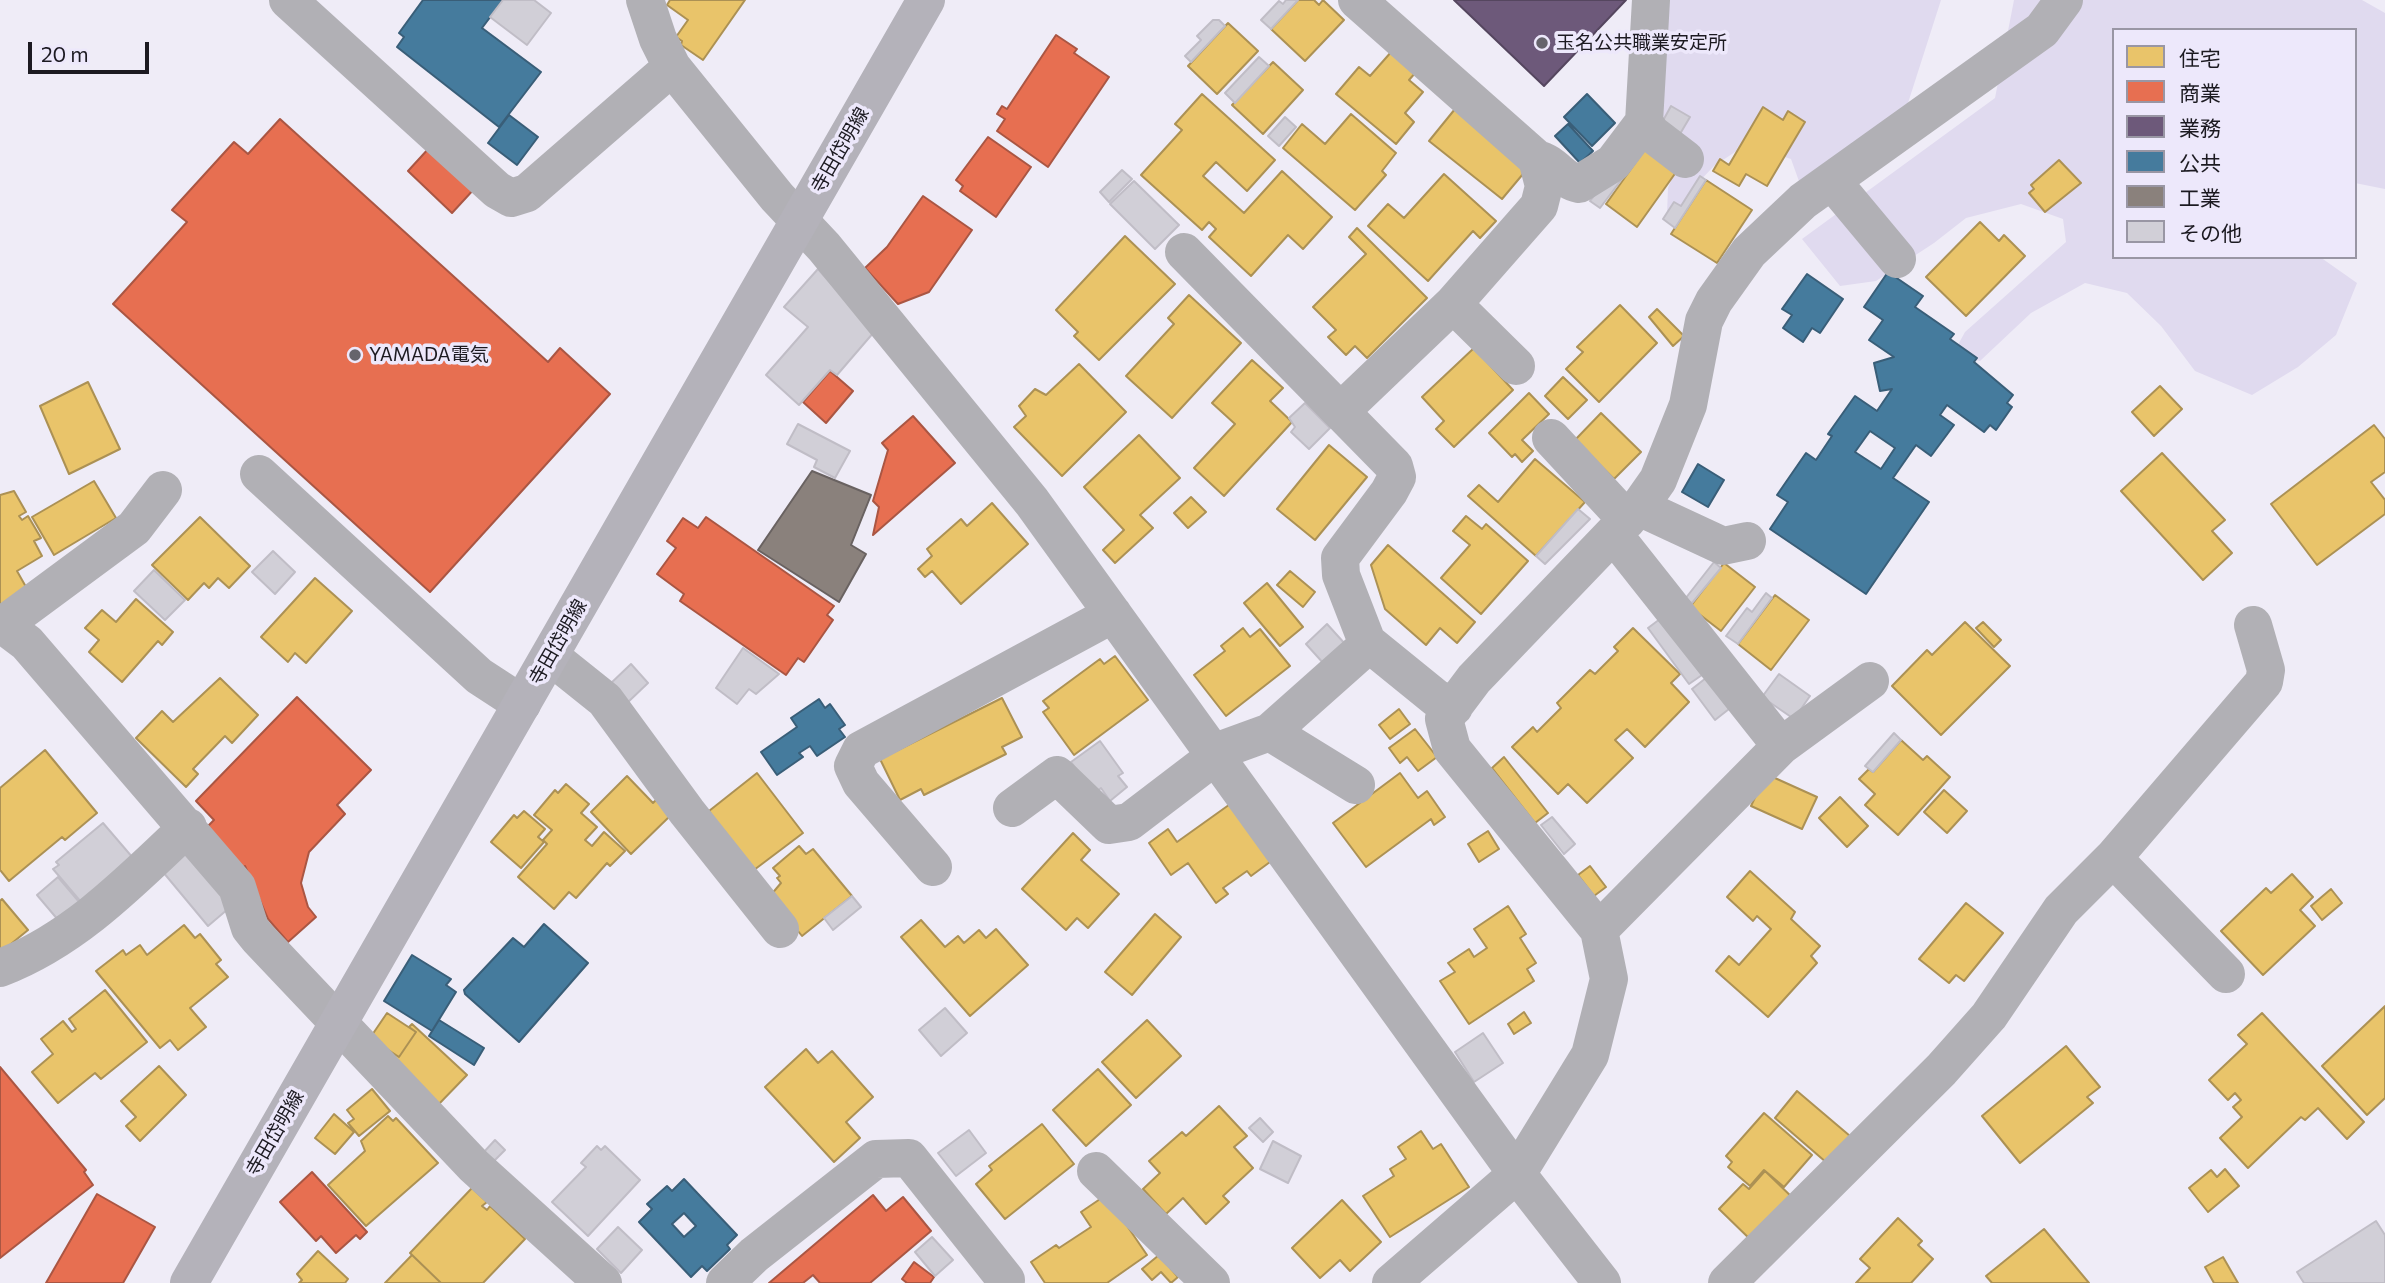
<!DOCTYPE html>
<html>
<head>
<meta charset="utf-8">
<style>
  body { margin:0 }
  #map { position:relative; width:2385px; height:1283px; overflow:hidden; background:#efecf7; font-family:Commissioner,"Noto Sans JP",sans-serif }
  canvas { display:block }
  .legend { position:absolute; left:2112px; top:28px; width:245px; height:231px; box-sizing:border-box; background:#ede8fb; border:2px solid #9996a4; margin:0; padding:9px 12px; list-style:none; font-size:21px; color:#1c1a21 }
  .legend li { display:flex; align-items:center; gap:14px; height:35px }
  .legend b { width:35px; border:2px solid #9996a4 }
  .scale { position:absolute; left:28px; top:42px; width:121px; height:32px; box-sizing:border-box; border:4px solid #1c1a21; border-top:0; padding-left:9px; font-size:21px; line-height:24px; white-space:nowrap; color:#1c1a21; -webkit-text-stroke:5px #ede8fb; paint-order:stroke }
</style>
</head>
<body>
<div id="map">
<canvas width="2385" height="1283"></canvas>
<ul class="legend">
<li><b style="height:19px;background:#e9c46a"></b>住宅</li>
<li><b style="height:19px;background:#e76f51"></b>商業</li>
<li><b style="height:19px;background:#6d597a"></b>業務</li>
<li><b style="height:19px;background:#457b9d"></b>公共</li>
<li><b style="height:19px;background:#8a817c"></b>工業</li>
<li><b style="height:19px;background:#d1cfd7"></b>その他</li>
</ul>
<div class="scale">20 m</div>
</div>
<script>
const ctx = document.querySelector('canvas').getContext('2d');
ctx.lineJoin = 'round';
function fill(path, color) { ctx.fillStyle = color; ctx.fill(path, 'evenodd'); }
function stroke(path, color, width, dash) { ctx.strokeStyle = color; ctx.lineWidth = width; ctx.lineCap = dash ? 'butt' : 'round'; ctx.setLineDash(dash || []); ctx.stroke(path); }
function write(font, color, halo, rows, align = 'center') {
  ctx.font = font + ' Commissioner,"Noto Sans JP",sans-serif'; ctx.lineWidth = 7; ctx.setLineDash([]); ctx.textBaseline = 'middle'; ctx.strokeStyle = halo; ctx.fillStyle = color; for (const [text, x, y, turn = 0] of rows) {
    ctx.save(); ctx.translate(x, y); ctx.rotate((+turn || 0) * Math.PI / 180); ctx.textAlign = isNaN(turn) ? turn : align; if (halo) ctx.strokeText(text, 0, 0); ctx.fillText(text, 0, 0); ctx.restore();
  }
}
fill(new Path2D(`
  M1642,0H1941L1908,103L1800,184L1791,159L1760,149L1738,150L1714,166L1693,188L1686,224L1667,214L1668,188L1677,165L1650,119Z
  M2014,0H2362L2385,13V189L2355,183V30H2114V257H2320L2357,283L2336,335L2298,367L2252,395L2195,371L2161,326L2127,293L2085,283L2031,313L1980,361L1953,354L1965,332L2066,242L2063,219L2021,204L1966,218L1934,243L1876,281L1840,286L1802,239L1995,98Z`), '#e0daef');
const homes = new Path2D(`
  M670,0H745L703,60L681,45L682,41L676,37L688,20L667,5Z
  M1298,0H1314L1319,5L1323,0L1344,20L1305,61L1271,29Z
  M1228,23L1258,51L1217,94L1188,66Z
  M1392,51L1416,72L1409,80L1423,92L1405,113L1414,122L1396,144L1336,94L1359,67L1370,76Z
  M1273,62L1303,90L1263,134L1232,105Z
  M1202,94L1275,160L1247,191L1216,162L1203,176L1244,213L1282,171L1332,217L1303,249L1288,235L1251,276L1209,237L1216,229L1209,222L1202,230L1141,175L1182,130L1175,124Z
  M1763,107L1783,120L1788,111L1805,122L1767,186L1746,174L1739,186L1713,171L1720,159L1729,165Z
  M1455,109L1528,168L1502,199L1429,141Z
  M1351,114L1396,153L1382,171L1386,175L1355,210L1283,148L1302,124L1325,144Z
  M1648,145L1679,168L1637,227L1606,204Z
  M2059,160L2081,183L2045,212L2029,193L2034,189L2031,185Z
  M1444,174L1496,221L1480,238L1473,231L1428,281L1368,226L1388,204L1404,218Z
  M1706,180L1752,210L1717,263L1671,234Z
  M1980,222L1999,241L2004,235L2025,256L1966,316L1926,277Z
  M1357,228L1427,298L1367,358L1355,346L1346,355L1328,337L1336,330L1313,307L1366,254L1349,237Z
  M1125,236L1175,284L1099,360L1074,336L1078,332L1056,310Z
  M1189,295L1241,343L1172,418L1126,376L1174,324L1168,318Z
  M1620,305L1657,343L1599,402L1566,369L1583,352L1577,347Z
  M1657,309L1684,336L1673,346L1649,317Z
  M1474,348L1513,390L1454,447L1436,429L1444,421L1422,397Z
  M1252,360L1283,388L1270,401L1292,422L1224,496L1194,468L1235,424L1212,403Z
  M1079,364L1126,412L1062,476L1014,427L1026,416L1019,406L1035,389L1046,395Z
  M1563,377L1587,400L1568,419L1545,396Z
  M88,382L120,449L69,474L40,406Z
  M2160,386L2182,409L2154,436L2132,412Z
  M1529,393L1549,414L1522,440L1533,451L1522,462L1515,454L1512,457L1489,433Z
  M1601,413L1641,452L1614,479L1575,440Z
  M2374,425L2385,439V472L2371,482L2385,500V514L2317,565L2271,504Z
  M1139,435L1180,478L1140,515L1153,528L1115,563L1103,550L1124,530L1084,487Z
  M1329,445L1367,477L1315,540L1277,509Z
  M2162,453L2225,520L2212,531L2232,553L2203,580L2121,491Z
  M1535,459L1585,502L1536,556L1468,496L1479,485L1498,502Z
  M94,481L116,518L54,555L32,517Z
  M14,491L26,512L19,516L22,520L28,516L41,538L34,541L42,556L17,571L30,594L0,611V495Z
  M1191,497L1206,512L1188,528L1174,513Z
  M992,503L1028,544L961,604L932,571L925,577L918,569L932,556L927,549L961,519L967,526Z
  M1466,516L1482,529L1486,524L1528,561L1481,614L1441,578L1470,545L1453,531Z
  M200,517L250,566L229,588L218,578L209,588L204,583L188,600L152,565Z
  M1388,545L1475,622L1457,643L1440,628L1426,645L1385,609L1371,565Z
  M1724,563L1755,587L1721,631L1690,607Z
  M1290,571L1315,592L1303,607L1277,585Z
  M315,578L352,611L306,663L295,653L288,662L261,637Z
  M1267,583L1303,627L1280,646L1244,603Z
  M1775,595L1809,620L1771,670L1738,644Z
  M136,599L173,632L162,645L158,641L122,682L89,652L99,640L85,628L102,610L116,622Z
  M1965,622L2010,666L1941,735L1892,686L1927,650L1932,655Z
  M1983,622L2001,640L1994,647L1976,628Z
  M1243,628L1250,637L1260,629L1290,666L1226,716L1194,675L1225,651L1221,646Z
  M1633,628L1680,674L1671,683L1689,702L1645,747L1627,729L1615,740L1633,758L1587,803L1568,784L1558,794L1512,747L1533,727L1537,732L1561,708L1557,703L1590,670L1595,674L1618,651L1614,647Z
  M1115,656L1148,700L1074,755L1043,712L1049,708L1043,701L1100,659L1104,664Z
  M220,678L258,715L232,743L225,736L193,769L198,774L186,787L136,738L162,711L173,722Z
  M1002,698L1022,737L1002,747L1006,754L924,795L921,789L900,800L880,759Z
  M1399,709L1410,724L1390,739L1379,725Z
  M1415,729L1437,757L1418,771L1407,757L1400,763L1389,748Z
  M1901,740L1923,760L1927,756L1950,777L1898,835L1865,805L1875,794L1859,779L1869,769L1873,772Z
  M45,750L97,813L65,840L62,837L9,881L0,870V788Z
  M1504,757L1548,813L1535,823L1492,768Z
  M757,773L803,833L750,873L709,811Z
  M1400,773L1418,798L1427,791L1445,817L1434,825L1431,819L1366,867L1333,823Z
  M1766,774L1817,797L1802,829L1751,806Z
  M627,776L653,803L656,800L671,815L631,854L591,812Z
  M566,784L589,804L581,813L597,827L585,840L592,846L604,832L625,851L610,866L607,863L576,898L569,892L554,909L518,877L547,844L543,840L552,830L534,815L555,790L558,793Z
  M1944,790L1967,811L1947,833L1924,812Z
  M1840,797L1868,826L1847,847L1819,818Z
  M1233,802L1274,859L1251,876L1247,871L1223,888L1228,894L1216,903L1188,863L1171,875L1149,843L1168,829L1177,842Z
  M524,811L545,829L538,837L544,842L521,868L491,842L514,815L517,818Z
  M1488,831L1499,849L1479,862L1468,844Z
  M1073,833L1090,850L1081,860L1119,894L1088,928L1077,918L1066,930L1022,889Z
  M799,846L806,854L813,849L852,896L802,936L770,896L781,883L777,878L780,876L773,868Z
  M1590,866L1606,887L1594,896L1578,875Z
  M1750,871L1795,912L1791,919L1820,946L1811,956L1817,963L1768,1017L1716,971L1729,956L1739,965L1771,929L1757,916L1753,921L1727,897Z
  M2292,874L2313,897L2300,910L2315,926L2263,975L2221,931L2266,888L2271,893Z
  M2331,889L2342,903L2322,920L2311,906Z
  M2,899L28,930L0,953V901Z
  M1966,903L2003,933L1964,981L1956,975L1949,983L1919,959Z
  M1508,906L1526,934L1520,938L1536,963L1527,969L1534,981L1469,1024L1440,981L1455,972L1448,963L1469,949L1474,957L1487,948L1474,929Z
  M1155,914L1181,937L1132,995L1105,972Z
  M921,920L945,947L958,936L964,943L979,930L986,938L996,929L1028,965L970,1016L901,937Z
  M184,925L195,938L200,934L221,960L216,964L228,977L190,1008L206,1027L178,1050L170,1040L160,1048L96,971L123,950L126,955L140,945L147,955Z
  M105,990L147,1042L101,1079L95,1073L58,1103L32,1072L53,1054L41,1039L63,1021L72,1032L76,1029L69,1019Z
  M2385,1006V1098L2367,1115L2322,1066Z
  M1524,1012L1531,1023L1514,1034L1508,1024Z
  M387,1013L416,1032L399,1057L370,1038Z
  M2262,1013L2364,1122L2347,1139L2318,1108L2305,1120L2301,1117L2248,1168L2220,1138L2242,1117L2233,1107L2241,1100L2235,1093L2228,1100L2209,1080L2247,1044L2238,1035Z
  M1147,1020L1181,1056L1136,1098L1102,1062Z
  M412,1024L467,1075L437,1106L388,1050L399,1057L416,1032L409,1027Z
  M2066,1046L2100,1087L2087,1097L2093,1103L2020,1163L1982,1116Z
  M806,1049L818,1063L832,1051L873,1097L846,1122L860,1138L834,1162L765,1087Z
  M159,1066L186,1095L140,1141L126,1126L136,1117L121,1101Z
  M1098,1069L1131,1105L1086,1146L1053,1110Z
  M372,1089L390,1111L359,1136L348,1123L354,1119L347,1110Z
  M1797,1091L1850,1136L1827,1163L1775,1118Z
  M1219,1106L1247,1136L1234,1147L1253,1168L1223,1196L1229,1202L1206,1224L1183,1198L1166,1214L1143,1189L1160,1173L1149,1161L1182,1132L1186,1136Z
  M1764,1113L1812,1155L1784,1187L1764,1170L1750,1186L1728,1167L1732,1162L1726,1156Z
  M334,1114L354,1132L335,1154L315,1138Z
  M388,1116L393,1121L396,1118L438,1163L366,1226L328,1185L365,1151L361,1141Z
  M1042,1124L1074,1164L1005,1219L976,1184L992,1170L989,1166Z
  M1421,1131L1433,1149L1441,1144L1469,1187L1390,1237L1363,1196L1394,1176L1390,1169L1406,1159L1398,1147Z
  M2225,1169L2239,1186L2208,1212L2189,1188L2211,1170L2217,1177Z
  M1765,1171L1797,1202L1756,1245L1719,1209L1743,1184L1749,1189Z
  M472,1188L487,1202L482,1206L487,1210L490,1206L525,1239L483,1283H441L410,1253Z
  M1106,1195L1147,1255L1107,1283H1045L1031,1262L1056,1245L1059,1248L1091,1227L1081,1212Z
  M1342,1200L1381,1242L1350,1271L1340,1260L1320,1278L1292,1248Z
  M1898,1218L1922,1241L1918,1245L1933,1259L1911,1283H1856L1870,1268L1860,1259Z
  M2044,1229L2089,1283H1992L1986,1276Z
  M318,1251L348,1279L345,1283H299L302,1280L297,1274Z
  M412,1255L441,1283H385Z
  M1159,1255L1178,1277L1171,1283L1161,1272L1152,1280L1142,1269Z
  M2223,1257L2238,1283H2214L2205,1267Z`);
fill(homes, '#e9c46a');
stroke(homes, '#ac9154', 2);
const shops = new Path2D(`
  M1056,35L1077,49L1074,53L1109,77L1048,167L997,131L1005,119L997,114L1002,106L1007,109Z
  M280,119L548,362L560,348L610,394L430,592L113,304L187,222L172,210L234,142L248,154Z
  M988,137L1031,167L996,217L960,191L963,186L956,180Z
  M430,147L475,188L452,213L408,171Z
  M923,196L972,230L929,292L898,304L865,268L887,247Z
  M830,371L853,391L826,423L803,402Z
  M913,416L955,463L873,535L879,507L873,501L888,450L882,443Z
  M706,517L834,606L827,615L833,620L804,662L798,658L786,675L680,601L684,594L657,574L676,548L667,541L683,518L698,528Z
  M297,697L371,770L337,805L345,814L309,852L301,883L308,907L316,917L288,942L268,919L245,866L242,869L206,828L214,820L196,801Z
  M0,1067L86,1170L84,1172L93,1185L0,1258Z
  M312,1172L367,1232L360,1239L356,1235L336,1253L321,1236L316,1241L280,1202Z
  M97,1194L155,1227L123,1283H46Z
  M873,1195L886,1211L903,1197L931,1231L870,1283H820L813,1275L803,1283H769Z
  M914,1262L934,1277L930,1283H907L902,1279Z`);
fill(shops, '#e76f51');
stroke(shops, '#aa5643', 2);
const offices = new Path2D(`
  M1454,0H1626L1544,86Z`);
fill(offices, '#6d597a');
stroke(offices, '#55465f', 2);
const public = new Path2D(`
  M423,0H503L482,28L541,72L499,127L397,47L404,37L399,33Z
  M1587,94L1615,123L1592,146L1564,117Z
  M509,115L538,137L517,165L488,143Z
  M1568,124L1593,151L1580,163L1555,136Z
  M1888,272L1923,296L1915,307L1954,334L1950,339L1977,358L1974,362L2013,395L2007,403L2012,407L1996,430L1990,425L1984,432L1947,405L1940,415L1954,425L1931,456L1916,445L1893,478L1929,502L1866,594L1770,529L1788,502L1777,495L1806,453L1816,460L1832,436L1828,434L1855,396L1877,411L1892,389L1880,391L1874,363L1894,357L1869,340L1883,320L1864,307ZM1870,431L1895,448L1881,469L1855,452Z
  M1807,274L1843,299L1820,333L1812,328L1803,342L1783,328L1792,315L1782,309Z
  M1698,464L1724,480L1708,507L1682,492Z
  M819,699L825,708L830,704L845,725L839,729L845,737L817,756L810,746L799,753L803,757L777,775L761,752L797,727L791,718Z
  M544,924L588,963L519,1042L465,994L464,990L513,938L524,947Z
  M412,955L451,979L446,985L456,992L432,1031L384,1001Z
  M439,1020L484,1048L474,1065L429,1036Z
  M684,1179L737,1235L727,1245L730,1249L707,1271L702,1266L691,1277L639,1222L652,1209L647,1204L667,1186L672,1191ZM684,1213L696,1226L684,1237L672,1224Z`);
fill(public, '#457b9d');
stroke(public, '#395e78', 2);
const industry = new Path2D(`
  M812,471L871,495L851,545L866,554L839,602L758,550Z`);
fill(industry, '#8a817c');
stroke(industry, '#696261', 2);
const building = new Path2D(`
  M503,0H534L551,13L527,45L490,17Z
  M1286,0H1298L1271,29L1261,20L1279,1L1283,4Z
  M1213,20H1219L1225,26L1191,62L1185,56L1201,40L1197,36Z
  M1259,57L1269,66L1235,103L1225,93Z
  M1671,106L1690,117L1677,139L1659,128Z
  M1285,117L1296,127L1279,146L1268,136Z
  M1616,168L1625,175L1600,208L1590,201Z
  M1122,170L1132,179L1109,202L1100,192Z
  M1700,176L1706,180L1675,228L1663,219L1674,202L1681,206Z
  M1134,181L1179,225L1155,249L1110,204Z
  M818,269L874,332L837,375L830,370L799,405L766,375L808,327L784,307Z
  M1305,403L1330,428L1309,449L1291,432L1295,427L1289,418Z
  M798,424L850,451L835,478L814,467L817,460L787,444Z
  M1578,509L1590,519L1545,564L1536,556Z
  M273,551L295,572L275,594L252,572Z
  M1714,562L1721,568L1692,603L1685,599Z
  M154,570L185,600L165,620L134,591Z
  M1766,593L1772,598L1738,644L1726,636L1747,608L1752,612Z
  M1660,619L1702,675L1689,684L1648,628Z
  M1327,624L1346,645L1325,665L1306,644Z
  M743,648L779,674L756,694L749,689L737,704L716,688Z
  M631,664L648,683L626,704L609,685Z
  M1779,674L1810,696L1794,719L1762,697Z
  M1706,678L1729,709L1715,720L1692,689Z
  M1894,733L1901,740L1873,772L1865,766Z
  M1100,741L1123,773L1118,776L1127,787L1110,801L1101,788L1095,793L1071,762Z
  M1552,817L1575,844L1564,854L1541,825Z
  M103,823L133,858L81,902L53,869L59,865L56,862Z
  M186,847L235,903L208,926L163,872Z
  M58,877L80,903L59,921L37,895Z
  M852,896L861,907L833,930L824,918Z
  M945,1008L967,1033L941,1056L919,1030Z
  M1483,1033L1503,1063L1474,1082L1455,1052Z
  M1260,1118L1273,1132L1263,1142L1249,1128Z
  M969,1130L986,1153L956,1176L938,1153Z
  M495,1140L505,1150L492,1163L483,1153Z
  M1273,1141L1301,1156L1288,1183L1260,1169Z
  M597,1146L601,1150L605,1146L640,1180L588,1236L552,1202L586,1167L581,1163Z
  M2376,1221L2385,1235V1283H2304L2297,1272Z
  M618,1227L642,1250L621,1273L597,1249Z
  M932,1237L953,1260L935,1276L915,1252Z`);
fill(building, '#d1cfd7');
stroke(building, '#c0bdc6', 2);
stroke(new Path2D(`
  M288,0L497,190L511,198L527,193L672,67
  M645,0L658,39L672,67L777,197L824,247L1032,502L1517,1174L1602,1283
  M1644,122L1651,133L1685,159
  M1537,159C1555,163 1562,181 1579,184L1613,163L1644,122L1651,0
  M1832,181L1897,259
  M1184,252L1394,466L1397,477L1389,492L1340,558L1341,575L1367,642L1436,698L1454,707
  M1453,304L1516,366
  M1342,410L1453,304L1539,206L1544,186L1537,159L1357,0
  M1551,438L1627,520
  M259,474L479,676L522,704
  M1639,507L1723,546L1747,541
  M1614,535L1781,746
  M3,625L27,643L237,887L250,928L258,938L474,1166L603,1283
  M0,627L134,528L163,490
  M550,656L605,700L687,812L780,929
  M1270,732L1369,644
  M1012,808L1057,775L1109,825L1129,822L1226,748L1270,732L1356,785
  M2113,858L2264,682L2266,670L2253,625
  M933,867L861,783L853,766L861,750L1113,614
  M1599,930L1781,746L1870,681
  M0,968C74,940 131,881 188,827
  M1096,1171L1211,1283
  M725,1283L754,1255L876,1159L909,1158L1006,1280
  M1391,1283L1517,1174L1590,1055L1609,979L1599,930L1452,749L1444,719L1474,679L1639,507L1658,480L1688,405L1704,321L1714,301L1749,252L1803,201L2042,30L2064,0
  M1727,1283L1941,1070L1989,1016L2061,910L2113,858L2226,974`), '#b1b0b5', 38);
stroke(new Path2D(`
  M189,1283L926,0`), '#b4b2ba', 38);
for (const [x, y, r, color] of [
  [1542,43,7,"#66646c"],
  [355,355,7,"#66646c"]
]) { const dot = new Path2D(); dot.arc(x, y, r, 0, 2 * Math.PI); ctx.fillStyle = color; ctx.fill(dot); stroke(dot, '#ede8fb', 2.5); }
write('19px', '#1c1a21', '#ede8fb', [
  ["玉名公共職業安定所",1556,43],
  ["YAMADA電気",369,355]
], 'left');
write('19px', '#1c1a21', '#ede8fb', [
  ["寺田岱明線",840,150,-60],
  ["寺田岱明線",558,642,-60],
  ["寺田岱明線",275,1133,-60]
]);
</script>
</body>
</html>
